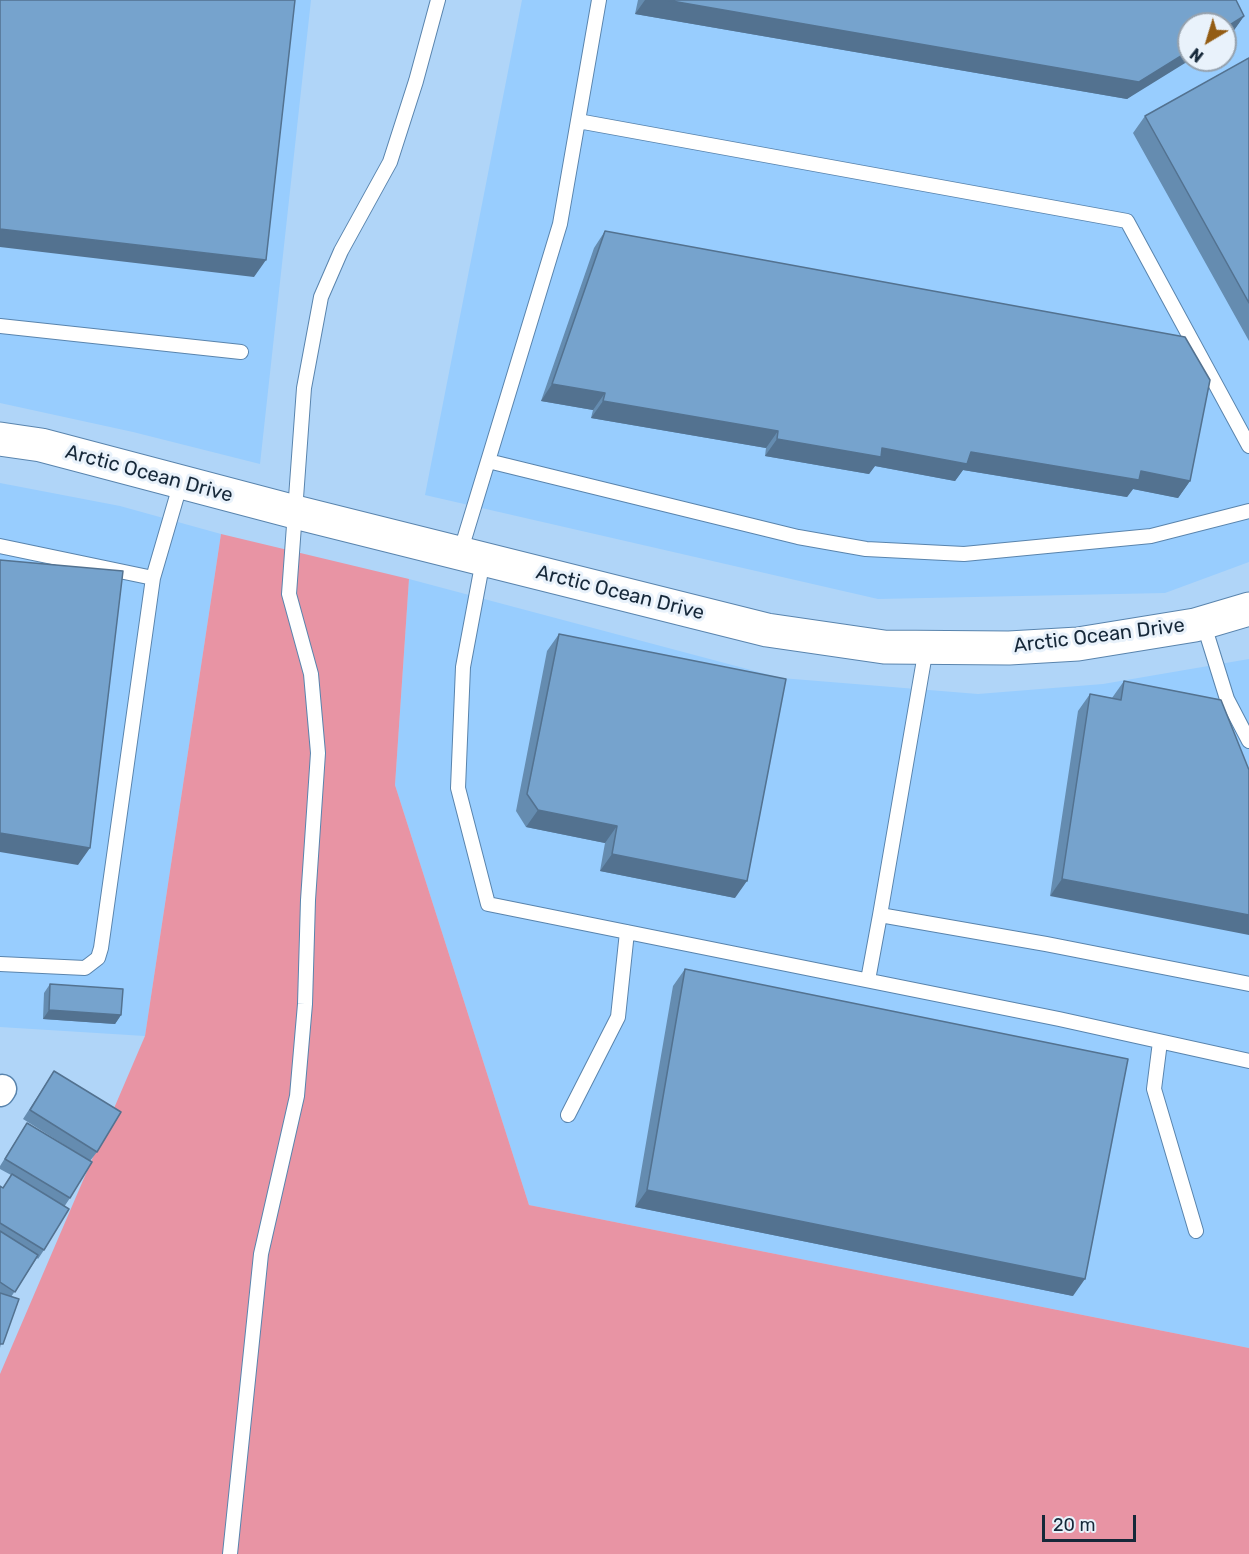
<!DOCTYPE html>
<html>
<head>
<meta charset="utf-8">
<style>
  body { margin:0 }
  #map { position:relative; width:1249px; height:1554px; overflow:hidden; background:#b0d5f8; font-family:Rubik,sans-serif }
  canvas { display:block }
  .north { position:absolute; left:1177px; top:12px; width:60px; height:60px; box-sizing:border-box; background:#e9f2fb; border:2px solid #95a1ad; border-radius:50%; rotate:218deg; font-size:16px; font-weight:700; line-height:24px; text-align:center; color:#162839 }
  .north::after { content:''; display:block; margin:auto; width:21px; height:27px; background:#935c13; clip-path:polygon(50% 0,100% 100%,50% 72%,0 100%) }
  .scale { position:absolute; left:1042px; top:1515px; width:94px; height:27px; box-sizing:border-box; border:3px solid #162839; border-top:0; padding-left:8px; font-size:18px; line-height:21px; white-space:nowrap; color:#162839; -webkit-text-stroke:4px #e9f2fb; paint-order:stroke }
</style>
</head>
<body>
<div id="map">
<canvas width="1249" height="1554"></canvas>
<div class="north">N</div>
<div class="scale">20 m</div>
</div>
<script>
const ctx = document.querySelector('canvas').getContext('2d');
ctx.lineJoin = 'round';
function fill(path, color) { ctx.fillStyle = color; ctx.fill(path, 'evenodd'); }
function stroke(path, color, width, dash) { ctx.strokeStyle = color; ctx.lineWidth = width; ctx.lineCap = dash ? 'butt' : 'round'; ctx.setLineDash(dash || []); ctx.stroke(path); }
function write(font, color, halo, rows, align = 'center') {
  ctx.font = font + ' Rubik,sans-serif'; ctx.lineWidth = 6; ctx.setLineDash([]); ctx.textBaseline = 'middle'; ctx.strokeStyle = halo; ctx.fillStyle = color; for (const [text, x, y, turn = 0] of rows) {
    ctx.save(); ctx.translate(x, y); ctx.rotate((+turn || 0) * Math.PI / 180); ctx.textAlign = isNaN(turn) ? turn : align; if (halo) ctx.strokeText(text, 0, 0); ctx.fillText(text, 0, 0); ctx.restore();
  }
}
fill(new Path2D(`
  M0,0H311L260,464L133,432L0,403Z
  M522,0H1249V562L1165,593L878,599L425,495ZM1189,24H1225V60H1189Z
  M0,483L120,506L221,534L145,1036L0,1027Z
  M409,579L781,678L978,694L1103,684L1249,659V1348L529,1205L395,785Z`), '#98cdfe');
fill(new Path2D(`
  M221,534L409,579L395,785L529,1205L1249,1348V1554H0V1374L145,1036Z`), '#e894a4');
const lane = new Path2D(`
  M599,0L560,224L488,461L798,537L866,549L964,554L1151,536L1249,511
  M578,121L1127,221L1249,446
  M0,326L241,352
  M0,546L153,578
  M460,553L488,461
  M483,560L463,667L458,788L488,904L1059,1019L1249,1061
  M1203,622L1227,699L1249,741
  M926,648L880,915L1046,944L1249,984
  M0,964L85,968L98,958L101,948L153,578L181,482
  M868,980L880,915
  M1160,1042L1154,1089L1196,1231
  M568,1115L618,1017L627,932
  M230,1554L261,1254L297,1096L305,1004L308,900L318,753L311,674L289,594L304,388L321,297L341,251L390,162L416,81L438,0`);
const street = new Path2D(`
  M0,1092L2,1089`);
const secondary = new Path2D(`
  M0,439L41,445L295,512L767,630L884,647L1009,648L1078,644L1195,625L1249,609`);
stroke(lane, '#5984ad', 16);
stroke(street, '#5984ad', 31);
stroke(secondary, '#5984ad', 35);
stroke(lane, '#fff', 14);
stroke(street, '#fff', 28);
stroke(secondary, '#fff', 33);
fill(new Path2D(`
  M638,0H1236L1244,16L1232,33L1225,38V24L1127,99L635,14Z
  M1249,58V341L1133,133L1145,116Z
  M605,231L1190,481L1178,498L1133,489L1127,497L963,470L955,481L875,466L869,474L765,456L766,448L591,418L593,410L541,401L594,248Z
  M559,634L735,898L600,871L605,843L526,827L516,811L547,651Z
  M1124,681L1221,700L1050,896L1078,711L1090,694L1112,698Z
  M685,969L1073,1296L635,1207L673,986Z
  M50,984L121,1015L115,1024L43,1019L44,993Z
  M54,1071L97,1152L90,1161L23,1119Z
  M27,1123L70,1198L64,1207L44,1250L38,1259L37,1258L11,1297L0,1348V1186L3,1188L11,1175L0,1169V1166Z`), '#658cb0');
fill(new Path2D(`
  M645,0H666L1189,51L1190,60L1127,99L635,14Z
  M1244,16L1232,33L1225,38V28Z
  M0,229L266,260L254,277L0,247Z
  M552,384L605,393L593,410L541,401Z
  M603,401L778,431L766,448L591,418Z
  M777,439L882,448L971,452L1141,471L1190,481L1178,498L1133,489L1127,497L963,470L955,481L875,466L869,474L765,456Z
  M538,810L617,826L605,843L526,827Z
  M0,833L90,848L78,865L0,852Z
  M612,854L747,881L735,898L600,871Z
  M1062,879L1249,915V935L1050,896Z
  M49,1010L121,1015L115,1024L43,1019Z
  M647,1190L1085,1279L1073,1296L635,1207Z`), '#537290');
const building = new Path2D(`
  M0,0H295L266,260L0,229Z
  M666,0H1236L1244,16L1225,28V24H1189V51L1139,82Z
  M1249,58V303L1145,116Z
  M605,231L1185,337L1210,380L1190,481L1141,471L1139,480L971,452L967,464L882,448L881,457L777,439L778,431L603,401L605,393L552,384Z
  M0,560L123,571L90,848L0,833Z
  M559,634L786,679L747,881L612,854L617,826L538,810L527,794Z
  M1124,681L1221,700L1249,770V915L1062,879L1090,694L1121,700Z
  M685,969L1128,1059L1085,1279L647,1190Z
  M50,984L123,989L121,1015L49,1010Z
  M54,1071L121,1112L97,1152L30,1110Z
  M27,1123L92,1162L70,1198L5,1159Z
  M12,1174L69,1209L44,1250L0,1223V1186L3,1188Z
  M0,1231L38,1255L15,1292L0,1282Z
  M0,1293L19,1299L3,1344H0Z`);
fill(building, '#76a3cd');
stroke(building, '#537290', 1.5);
write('20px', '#162839', '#e9f2fb', [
  ["Arctic Ocean Drive",149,474,15],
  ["Arctic Ocean Drive",620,593,14],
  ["Arctic Ocean Drive",1099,636,-7]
]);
</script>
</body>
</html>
